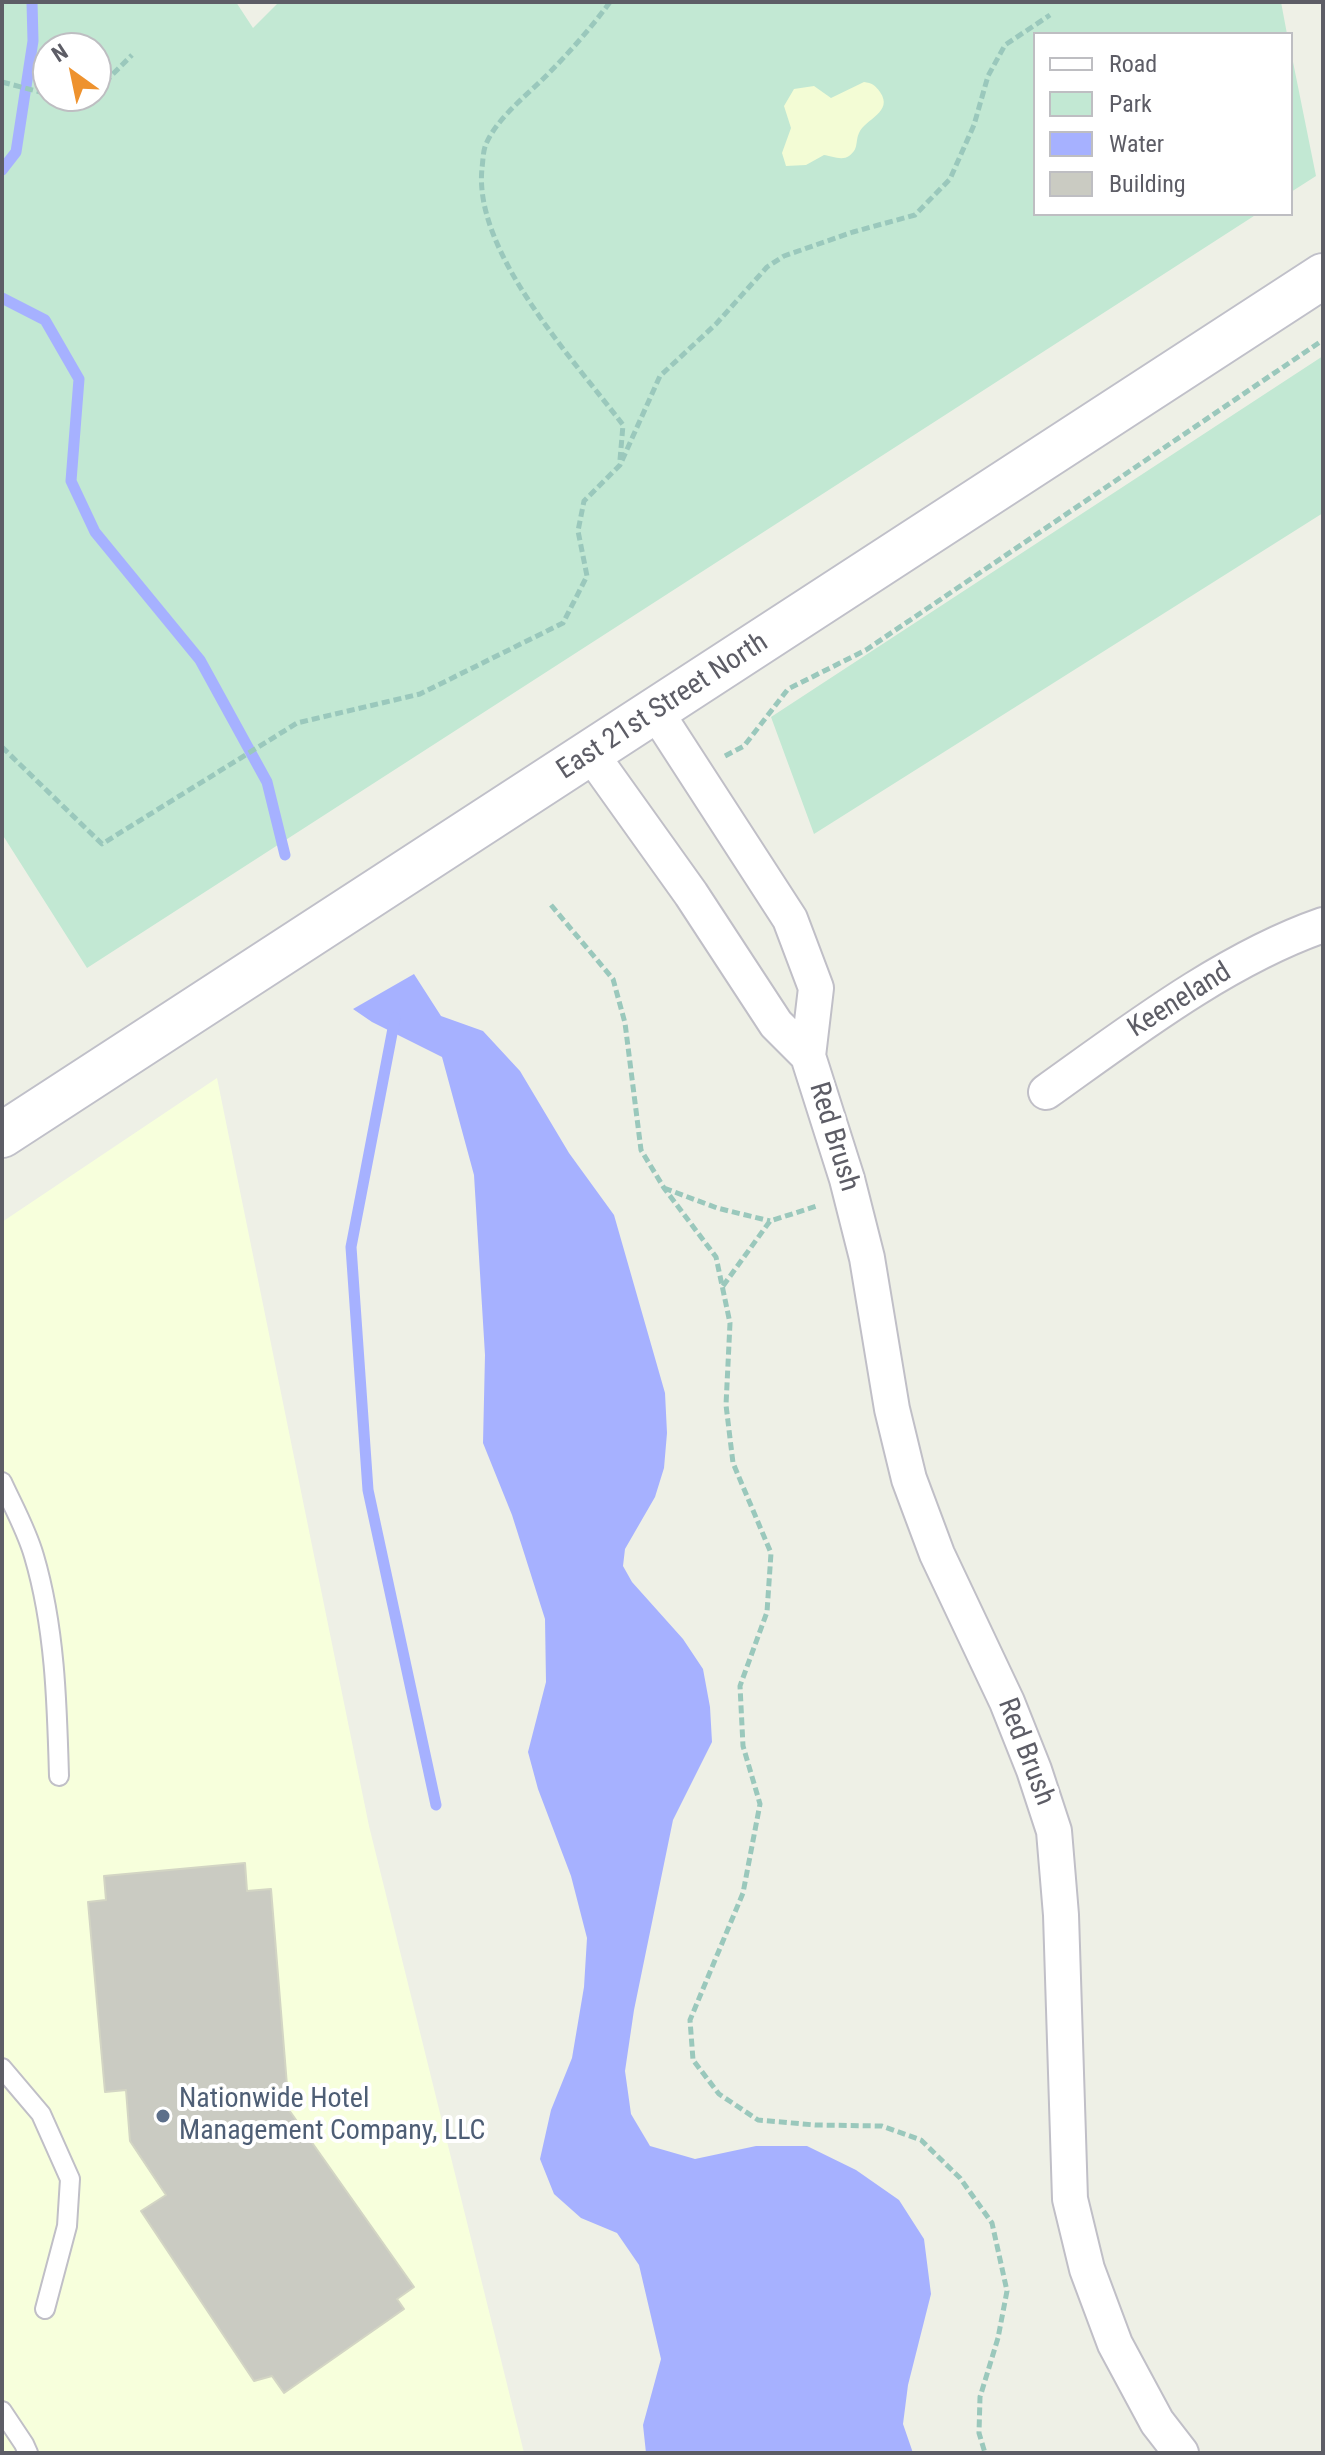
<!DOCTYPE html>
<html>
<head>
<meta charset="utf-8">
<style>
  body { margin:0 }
  #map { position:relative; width:1325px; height:2455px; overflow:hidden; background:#eef0e6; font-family:"Roboto Condensed",sans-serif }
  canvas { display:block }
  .frame { position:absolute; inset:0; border:4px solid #5d5d66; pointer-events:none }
  .legend { position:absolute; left:1033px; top:32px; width:260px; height:184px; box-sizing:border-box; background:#fff; border:2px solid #bebec2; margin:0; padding:10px 14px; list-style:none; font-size:24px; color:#5d5d66 }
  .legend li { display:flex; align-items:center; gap:16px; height:40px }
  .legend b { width:40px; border:2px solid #bebec2 }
  .north { position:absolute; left:32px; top:32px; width:80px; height:80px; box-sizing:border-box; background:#fff; border:2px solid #bebec2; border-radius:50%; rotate:327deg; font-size:22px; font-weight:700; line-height:32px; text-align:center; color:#5d5d66 }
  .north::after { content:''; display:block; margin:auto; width:28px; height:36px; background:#ee922e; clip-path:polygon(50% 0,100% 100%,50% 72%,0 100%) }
</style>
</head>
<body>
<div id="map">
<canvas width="1325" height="2455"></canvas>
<div class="frame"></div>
<ul class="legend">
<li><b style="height:10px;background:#fff"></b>Road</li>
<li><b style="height:22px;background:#c2e8d3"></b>Park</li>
<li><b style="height:22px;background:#a6b1ff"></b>Water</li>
<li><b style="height:22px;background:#cacbc2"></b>Building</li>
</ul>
<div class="north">N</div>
</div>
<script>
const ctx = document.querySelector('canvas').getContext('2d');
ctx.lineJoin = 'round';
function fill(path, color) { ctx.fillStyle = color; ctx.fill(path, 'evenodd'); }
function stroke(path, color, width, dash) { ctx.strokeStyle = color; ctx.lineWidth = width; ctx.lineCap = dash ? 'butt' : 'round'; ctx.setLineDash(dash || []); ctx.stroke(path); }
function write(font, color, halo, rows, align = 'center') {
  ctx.font = font + ' "Roboto Condensed",sans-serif'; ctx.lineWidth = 8; ctx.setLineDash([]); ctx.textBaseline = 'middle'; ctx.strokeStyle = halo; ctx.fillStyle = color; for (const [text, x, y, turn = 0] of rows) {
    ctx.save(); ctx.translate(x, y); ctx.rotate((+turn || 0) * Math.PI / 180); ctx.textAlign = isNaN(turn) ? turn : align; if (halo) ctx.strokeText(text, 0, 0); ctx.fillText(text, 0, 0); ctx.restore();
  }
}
fill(new Path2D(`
  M217,1078L369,1826L524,2453H2V1222Z`), '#f7ffdc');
fill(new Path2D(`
  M2,2H236L253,28L279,2H1281L1287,34H1035V214H1257L87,968L2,834ZM48,48H96V96H48Z
  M1291,52L1316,176L1291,192Z
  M1323,356V513L814,834L771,717Z`), '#c2e8d3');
fill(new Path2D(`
  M864,82C872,83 875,85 880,92C894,112 865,119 859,133C855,142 859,149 849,156C842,161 831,156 824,155L806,165L786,166L782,153L791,128L784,106L794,89L814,86L831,98Z`), '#f3fcd5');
fill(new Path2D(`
  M414,974L441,1016L483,1031L520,1071L569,1153L614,1215L665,1393L667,1433L664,1468L655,1497L625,1549L623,1566L632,1582L683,1639L703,1669L710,1707L712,1742L673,1820L634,2010L625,2071L631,2114L650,2146L695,2159L756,2146H807L856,2170L899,2200L924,2239L931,2294L908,2385L903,2424L913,2453H646L643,2425L661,2359L639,2265L617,2233L581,2218L554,2194L540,2159L551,2110L572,2058L584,1987L587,1938L571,1876L538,1789L528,1752L546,1682L545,1619L512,1515L483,1443L485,1355L474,1175L442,1057L372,1022L353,1009Z`), '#a6b1ff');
stroke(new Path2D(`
  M2,170L16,152L33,41L32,2
  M2,298L45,320L79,379L71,481L95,532L200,660L267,782L285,855
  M395,1018L351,1247L368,1490L436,1805`), '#a6b1ff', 11);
const building = new Path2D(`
  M245,1863L247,1891L271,1889L289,2110L414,2287L397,2299L404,2309L284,2393L272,2376L254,2381L141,2211L166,2195L130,2141L126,2090L105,2092L88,1902L106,1900L104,1876Z`);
fill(building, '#cacbc2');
stroke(building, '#d3d5c4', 2);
const lane = new Path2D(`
  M2,1482C13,1506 27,1531 34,1556C55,1627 57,1703 59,1776
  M2,2068L41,2114L70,2179L67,2226L45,2309
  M2,2411L24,2444L28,2453`);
const street = new Path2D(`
  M656,712L790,919L816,988L808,1056L847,1179L867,1258L892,1409L909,1479L937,1554L1007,1702L1034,1770L1054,1831L1061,1915L1070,2199L1087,2269L1115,2344L1157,2422L1181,2453
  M591,754L691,894L776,1024L808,1056
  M1046,1092C1130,1032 1225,959 1323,925`);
const secondary = new Path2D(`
  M2,1135L1323,276`);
stroke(lane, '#c0bfc7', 22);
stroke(street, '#c0bfc7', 38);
stroke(secondary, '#c0c0c9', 48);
stroke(new Path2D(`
  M610,2C591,28 569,53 546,76C525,97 498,117 486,144C483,151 483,161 482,168C473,252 574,360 623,425L620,460
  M2,82L48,94
  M96,91L132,55
  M55,96H74
  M2,747L102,844L297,723L420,694L563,623L587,576L578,531L584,501L620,465L660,376L716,324L767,267L784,256L853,232L915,215L950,179L974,125L988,76L1005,45L1050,15
  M725,756L744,746L788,689L866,650L1323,340
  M551,905L613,979L625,1023L641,1150L664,1188L716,1257L730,1323L726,1405L733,1463L771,1553L767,1612L740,1686L743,1746L760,1804L743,1893L690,2020L693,2060L719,2094L758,2120L815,2125L882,2126L921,2140L960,2178L992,2223L1007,2291L998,2338L980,2397L979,2433L985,2453
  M664,1188L717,1208L770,1221
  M723,1286L770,1221L817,1206`), '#9ac8bc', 5, [8, 4]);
stroke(lane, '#fff', 18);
stroke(street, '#fff', 34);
stroke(secondary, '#fff', 44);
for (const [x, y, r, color] of [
  [163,2116,8,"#5c6f8a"]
]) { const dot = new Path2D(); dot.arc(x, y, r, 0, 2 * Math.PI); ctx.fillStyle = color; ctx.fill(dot); stroke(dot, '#fff', 3); }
write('28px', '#5d5d66', '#fff', [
  ["East 21st Street North",663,707,-33],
  ["Keeneland",1180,1001,-32],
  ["Red Brush",833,1137,73],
  ["Red Brush",1025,1752,69]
]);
write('28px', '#4e5e75', '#fff', [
  ["Nationwide Hotel",179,2100],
  ["Management Company, LLC",179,2132]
], 'left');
</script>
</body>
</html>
